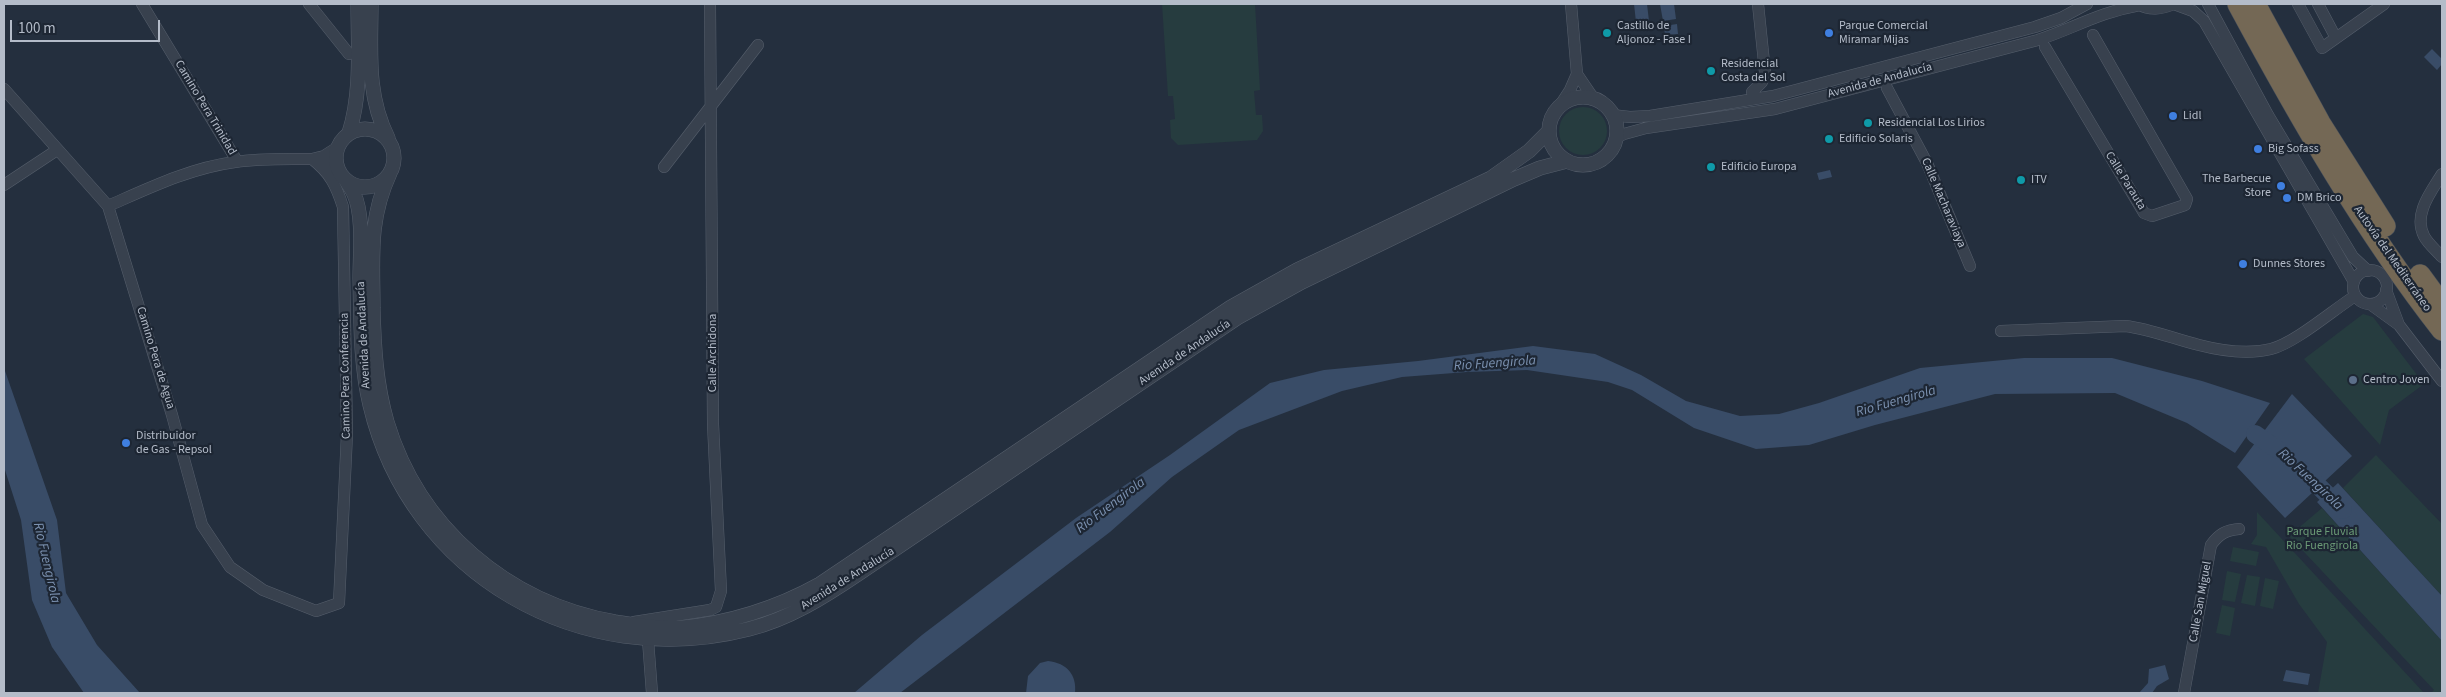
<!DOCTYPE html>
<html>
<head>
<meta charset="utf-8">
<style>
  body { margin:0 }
  #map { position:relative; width:2446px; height:697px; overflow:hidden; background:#242f3e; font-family:"Source Sans 3",sans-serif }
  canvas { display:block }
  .frame { position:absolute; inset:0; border:5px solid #b4bcc9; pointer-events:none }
  .scale { position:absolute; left:10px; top:20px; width:150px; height:22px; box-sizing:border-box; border:2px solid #b4bcc9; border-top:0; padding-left:6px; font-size:15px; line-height:18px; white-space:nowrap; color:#b4bcc9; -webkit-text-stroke:4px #1d2633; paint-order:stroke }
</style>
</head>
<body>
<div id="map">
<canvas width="2446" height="697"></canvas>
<div class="frame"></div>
<div class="scale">100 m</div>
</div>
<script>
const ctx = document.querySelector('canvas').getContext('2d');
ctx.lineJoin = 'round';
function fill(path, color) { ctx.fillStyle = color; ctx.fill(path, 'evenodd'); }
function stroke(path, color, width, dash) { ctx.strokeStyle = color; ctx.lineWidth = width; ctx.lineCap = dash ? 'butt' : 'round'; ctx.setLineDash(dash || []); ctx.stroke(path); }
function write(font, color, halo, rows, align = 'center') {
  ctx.font = font + ' "Source Sans 3",sans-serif'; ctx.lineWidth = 4.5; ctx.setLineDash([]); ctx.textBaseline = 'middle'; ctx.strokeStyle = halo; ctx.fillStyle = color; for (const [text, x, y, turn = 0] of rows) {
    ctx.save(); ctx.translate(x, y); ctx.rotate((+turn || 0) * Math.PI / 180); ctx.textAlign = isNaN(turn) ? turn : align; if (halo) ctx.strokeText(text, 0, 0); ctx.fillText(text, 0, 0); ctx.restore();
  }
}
fill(new Path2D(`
  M1162,4H1255L1260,90L1254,91L1256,115H1262L1263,131L1257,140L1178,145L1171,138L1170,120L1175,119L1173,96H1168Z
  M1559 131a24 24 0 1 1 48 0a24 24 0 1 1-48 0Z
  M2363,314L2373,317L2424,384L2389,410L2380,445L2304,359Z
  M2376,455L2442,524V596L2343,488Z
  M2322,508L2442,641V693H2431L2434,690L2289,536Z
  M2257,512L2424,693H2318L2327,642L2299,604L2266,547L2251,544L2257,535Z
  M2233,547L2259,552L2256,566L2230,561Z
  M2227,571L2241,574L2235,602L2222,600Z
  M2247,575L2260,577L2255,606L2241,603Z
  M2265,578L2279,581L2273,609L2260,606Z
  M2222,605L2235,608L2230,636L2216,633Z`), '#263c3f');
fill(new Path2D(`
  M1634,4H1647L1649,21L1636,22Z
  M1660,4H1674L1676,19L1663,21Z
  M1677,24L1678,34L1665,35L1664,26Z
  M2432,49L2442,59V64L2437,70L2424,57Z
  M1830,170L1832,177L1819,180L1817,173Z
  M1533,346L1595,354L1641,375L1686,401L1740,416L1779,414L1819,403L1920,368L2024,358H2112L2202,381L2270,403L2235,453L2187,423L2115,393L1995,394L1875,425L1809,445L1756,449L1694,428L1632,390L1608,382L1527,370L1467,372L1402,377L1342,391L1239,430L1172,477L1110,532L900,693H854L922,635L1076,518L1170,455L1270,383L1324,370L1418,361Z
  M4,368L57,520L66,593L97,645L140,693H84L52,647L32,600L21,520L4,467Z
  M2292,394L2352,456L2285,518L2237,467Z
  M2338,483L2442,596V641L2317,502Z
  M1048,661C1067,663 1077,675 1075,693H1026L1028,676L1040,663Z
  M2165,665L2169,679L2157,686L2152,693H2139L2148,683L2149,669Z
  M2286,670L2310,674L2308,685L2283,681Z`), '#394c67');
stroke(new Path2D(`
  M2255,434L2278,450
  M2302,470L2343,510`), '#394c67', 18);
const minor = new Path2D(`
  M142,4L237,161
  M309,4L349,54
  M1571,4L1577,74
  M2138,4C2150,11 2161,9 2174,4
  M2174,4L2193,11L2204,21L2354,282
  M2208,4L2268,115L2353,257L2368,271
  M2298,4L2322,48L2384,4
  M2318,4L2336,38
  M2045,47L2144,213L2152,216L2185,205L2187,199L2093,35
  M1887,88L1927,163L1970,266
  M4,89L108,206L172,415L202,525L230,567L263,590L316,611L339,603L347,434L343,207C336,185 330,173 312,159
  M1752,92L1762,82L1765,72L1758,4
  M1559,107L1570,90L1577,74L1594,99
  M1612,115L1630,117L1650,116L1773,96L2035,27L2061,18L2087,4
  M1616,138L1624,134L1646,128L1775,109L2038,40C2074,28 2100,12 2140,5
  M323,162L332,166L343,176
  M664,167L758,45
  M2442,174C2431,192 2413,214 2424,236C2428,244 2437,251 2442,257
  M4,185L57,150
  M108,206C149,188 190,168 235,162C260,158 287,159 312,159L324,156L338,147
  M2353 287a17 17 0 1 1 34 0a17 17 0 1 1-34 0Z
  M2386,290L2399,325
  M2370,304L2399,325L2442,381
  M2001,331L2125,326C2151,329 2174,339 2199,345C2222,351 2247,355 2271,349C2295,343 2333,310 2355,296
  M634,622L710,610L716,607L721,591L713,424L710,4
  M648,640L652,693
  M2184,693L2211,545C2219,534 2226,530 2239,529`);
const tertiary = new Path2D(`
  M371,4C371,51 366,94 388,138
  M1549 131a34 34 0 1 1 68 0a34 34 0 1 1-68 0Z
  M336 158a29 29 0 1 1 58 0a29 29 0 1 1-58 0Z
  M349,133C362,92 358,47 358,4
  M390,173C368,221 373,257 373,308C374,347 376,384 387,422C419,528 507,603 615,622C635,625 658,629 678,628C730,623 775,609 820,584L1231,307L1297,270L1491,178L1529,151L1549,131
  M345,179C348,184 352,189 354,194C364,216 360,254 360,278C361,320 360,363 370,405C410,575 581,672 749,629C789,619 824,597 858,574L1237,318L1302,282L1514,179L1540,168L1567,161`);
const motorway = new Path2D(`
  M2238,4C2299,117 2363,229 2442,330
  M2255,4L2320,123L2385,226
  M2420,275L2442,305`);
stroke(minor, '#565f6c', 12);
stroke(tertiary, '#565f6c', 15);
stroke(motorway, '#434c59', 22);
stroke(minor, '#38414e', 11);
stroke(tertiary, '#38414e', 14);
stroke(motorway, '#746855', 21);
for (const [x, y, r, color] of [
  [1607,33,5,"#0f9aa8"],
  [1829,33,5,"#3f7fe0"],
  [1711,71,5,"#0f9aa8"],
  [2173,116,5,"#3f7fe0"],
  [1868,123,5,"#0f9aa8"],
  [1829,139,5,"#0f9aa8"],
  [2258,149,5,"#3f7fe0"],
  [1711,167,5,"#0f9aa8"],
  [2021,180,5,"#0f9aa8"],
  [2281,186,5,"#3f7fe0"],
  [2287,198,5,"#3f7fe0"],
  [2243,264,5,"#3f7fe0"],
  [2353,380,5,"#5c6f8a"],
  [126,443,5,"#3f7fe0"]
]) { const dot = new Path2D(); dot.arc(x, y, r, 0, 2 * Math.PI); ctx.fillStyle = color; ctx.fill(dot); stroke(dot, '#1d2633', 2); }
write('12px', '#b4bcc9', '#1d2633', [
  ["Castillo de",1617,26],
  ["Aljonoz - Fase I",1617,40],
  ["Parque Comercial",1839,26],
  ["Miramar Mijas",1839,40],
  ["Residencial",1721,64],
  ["Costa del Sol",1721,78],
  ["Lidl",2183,116],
  ["Residencial Los Lirios",1878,123],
  ["Edificio Solaris",1839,139],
  ["Big Sofass",2268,149],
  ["Edificio Europa",1721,167],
  ["The Barbecue",2271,179,"right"],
  ["Store",2271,193,"right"],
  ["ITV",2031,180],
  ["DM Brico",2297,198],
  ["Dunnes Stores",2253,264],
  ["Centro Joven",2363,380],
  ["Distribuidor",136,436],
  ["de Gas - Repsol",136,450]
], 'left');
write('12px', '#b4bcc9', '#1d2633', [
  ["Avenida de Andalucía",1880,81,-15],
  ["Camino Pera Trinidad",205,108,59],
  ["Calle Parauta",2125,181,58],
  ["Calle Macharaviaya",1943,203,67],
  ["Autovía del Mediterráneo",2392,259,55],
  ["Avenida de Andalucía",364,335,-93],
  ["Calle Archidona",713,353,-90],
  ["Avenida de Andalucía",1185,353,-34],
  ["Camino Pera de Agua",155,358,73],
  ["Camino Pera Conferencia",346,376,-91],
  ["Avenida de Andalucía",848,579,-32],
  ["Calle San Miguel",2201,602,-80]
]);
write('12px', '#6b9a76', '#1d2633', [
  ["Parque Fluvial",2322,532],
  ["Rio Fuengirola",2322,546]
]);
write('italic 14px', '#7c92b1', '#1d2633', [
  ["Rio Fuengirola",1495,364,-4],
  ["Rio Fuengirola",1896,402,-16],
  ["Rio Fuengirola",2310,480,43],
  ["Rio Fuengirola",1111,506,-37],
  ["Rio Fuengirola",46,563,77]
]);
</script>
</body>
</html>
